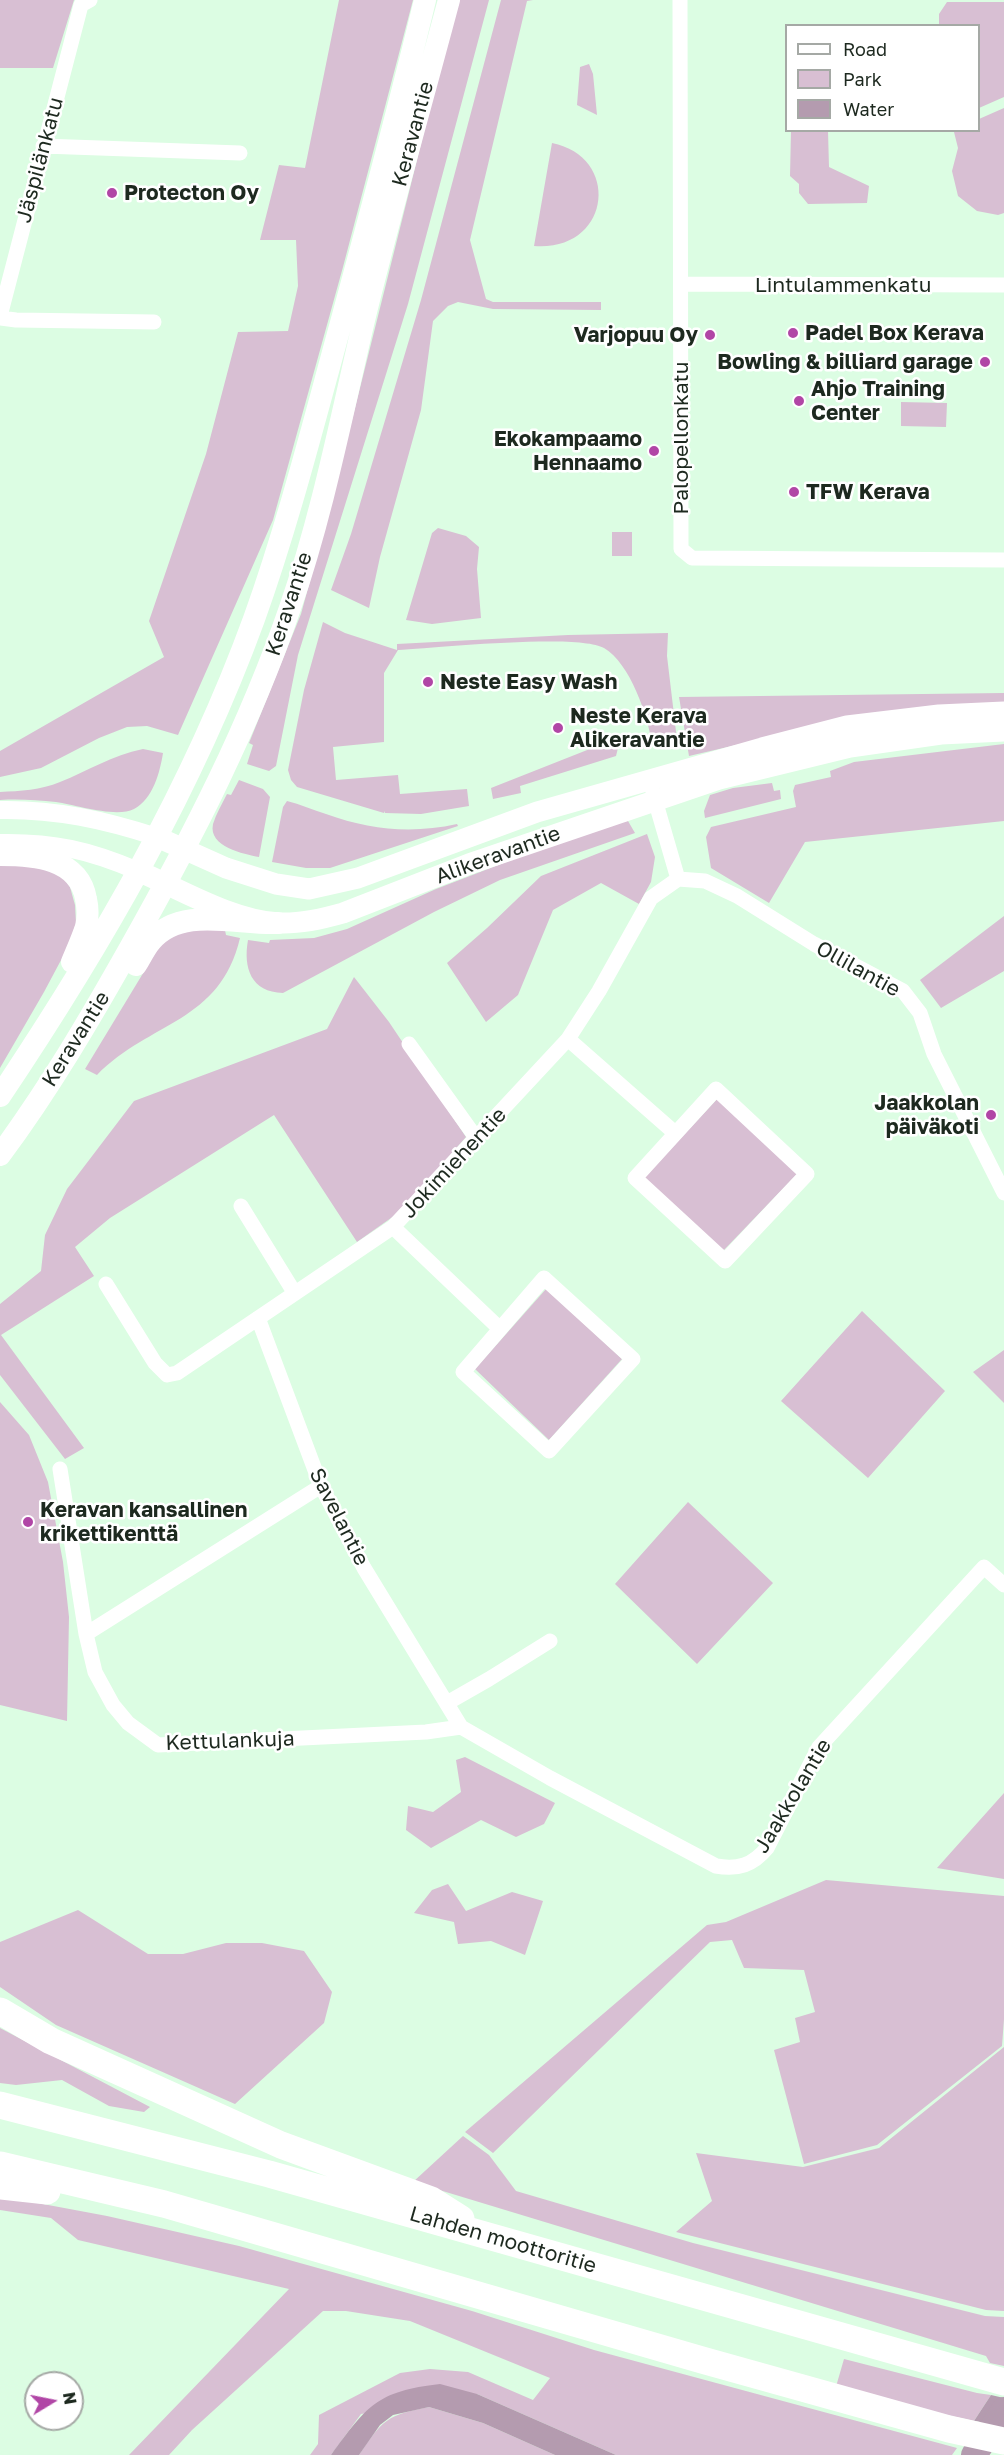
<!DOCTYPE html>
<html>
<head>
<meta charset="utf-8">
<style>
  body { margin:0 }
  #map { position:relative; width:1004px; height:2455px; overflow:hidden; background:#dcfde3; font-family:"Golos Text",sans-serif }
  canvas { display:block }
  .legend { position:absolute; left:785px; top:24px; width:195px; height:108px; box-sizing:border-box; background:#fff; border:2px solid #a5a9a5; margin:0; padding:8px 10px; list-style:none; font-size:18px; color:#1d291f }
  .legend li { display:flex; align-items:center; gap:12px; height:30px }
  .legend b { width:30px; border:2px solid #a5a9a5 }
  .north { position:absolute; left:24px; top:2371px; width:60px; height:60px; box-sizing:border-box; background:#fff; border:2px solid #a5a9a5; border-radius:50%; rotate:80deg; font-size:16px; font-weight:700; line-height:24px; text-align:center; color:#1d291f }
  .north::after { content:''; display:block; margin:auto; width:21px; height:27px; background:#b146a6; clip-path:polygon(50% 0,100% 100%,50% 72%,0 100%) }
</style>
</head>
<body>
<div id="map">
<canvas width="1004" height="2455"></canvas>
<ul class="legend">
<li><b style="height:8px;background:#fff"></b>Road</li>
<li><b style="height:16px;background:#d8bfd3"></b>Park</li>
<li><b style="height:16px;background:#b49baf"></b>Water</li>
</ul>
<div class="north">N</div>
</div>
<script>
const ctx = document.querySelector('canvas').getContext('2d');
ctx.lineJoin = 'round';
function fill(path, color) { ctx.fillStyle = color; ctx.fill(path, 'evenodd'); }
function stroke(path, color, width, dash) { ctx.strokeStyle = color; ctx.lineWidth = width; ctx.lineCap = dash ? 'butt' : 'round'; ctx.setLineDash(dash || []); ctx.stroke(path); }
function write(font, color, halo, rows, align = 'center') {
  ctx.font = font + ' "Golos Text",sans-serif'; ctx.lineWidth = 5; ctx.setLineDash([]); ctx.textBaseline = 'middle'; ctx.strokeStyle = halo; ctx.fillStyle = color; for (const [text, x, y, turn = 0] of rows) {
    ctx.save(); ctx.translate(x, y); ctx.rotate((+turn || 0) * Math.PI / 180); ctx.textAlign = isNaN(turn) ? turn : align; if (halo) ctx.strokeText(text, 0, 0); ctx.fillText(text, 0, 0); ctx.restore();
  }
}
fill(new Path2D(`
  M0,0H74L53,68H0Z
  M339,0H413L343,267L273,520L178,735L147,726L127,727L99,738L41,768L0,777V751L164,657L149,621L206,454L238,332L288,331L298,286L296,240H260L279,165L305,168Z
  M457,0H489L408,304L298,655L276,766L269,771L247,764L253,745L249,743L301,614L333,496Z
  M501,0H533L527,1L470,240L486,299L493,302H601V310L493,309L458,302L448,306L433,321L421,410L380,557L369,608L331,590L351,534L421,300Z
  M947,2H1004V97L979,108L978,26L939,25V14Z
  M589,64L593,74L597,115L577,105L580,67Z
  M1004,108V213L998,215L977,211L958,196L952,171L958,148L954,132L957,131L978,130L979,119Z
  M791,131H828L829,167L869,186L867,203L808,204L799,193V184L790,176Z
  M552,143C622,157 611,252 534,246Z
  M901,402L947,403L946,427L901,426Z
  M438,528L466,536L479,547L477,569L481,618L432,624L406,620L432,533Z
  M612,532H632V556H612Z
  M323,622L345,633L397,650V644L568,635L668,633L667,656L677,740L652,744C648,716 630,663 604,648C579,633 433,648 398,650L384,673V742L333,747L336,780L398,775L400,794L467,789L469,806L421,814L385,813L384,811V813L297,787L291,780L288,770L304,690Z
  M1004,693V707L848,719L689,756L679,697Z
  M610,741L618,748L616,756L520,786L521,793L493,799L491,788Z
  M1004,744V821L805,842L769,903L711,868L706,837L711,827L796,807L793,791L795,785L831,777L830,771L854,762Z
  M143,749L163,753C160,772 153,799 134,809C116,818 76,805 56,802C37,800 19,799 0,800V792C20,791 41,790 60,782C88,771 112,755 143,749Z
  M239,780L263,789L270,797L259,857C244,854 208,847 213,824C216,814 222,804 227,794L231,795Z
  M772,783L774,791L780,790L781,799L705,818L704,811L710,795L733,788Z
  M287,801C300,804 313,810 326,814C370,830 412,834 457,824L458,826L330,868H306L272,862L283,807Z
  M628,821L635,833L500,880L434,912L283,993C251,992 243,968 248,940L269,943L270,940L314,938L347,929L436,889L605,824Z
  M647,834L655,857L651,882L639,904L601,883L553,910L518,995L486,1022L447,963L487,928L541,876Z
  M0,861L59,872L70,887L75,905L76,923L68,947L44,992L0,1068Z
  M1004,916V971L941,1008L920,980Z
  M187,929L225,930L226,935L240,938C220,1023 150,1021 97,1075L85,1069L162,942Z
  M354,977L389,1022L466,1137L401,1211L357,1242L274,1115L110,1218L75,1247L94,1276L1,1335L84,1448L65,1459L0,1375V1304L41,1271L45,1235L67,1189L134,1101L327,1029Z
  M719,1097L798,1173L723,1251L644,1178Z
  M546,1289L622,1359L549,1440L475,1369Z
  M862,1311L945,1391L868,1478L781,1401Z
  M1004,1350V1403L973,1372Z
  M0,1402L29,1435L48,1482L63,1562L69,1617L67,1721L0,1705Z
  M688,1502L773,1583L697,1664L615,1584Z
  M465,1757L555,1803L544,1824L516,1837L481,1820L431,1848L406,1830L408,1806L433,1812L461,1792L456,1760Z
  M1004,1793V1879L937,1868Z
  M826,1880L1004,1896V2019L1002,2046L877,2145L804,2164L774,2050L800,2042L795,2018L815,2012L804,1970L744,1968L732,1940L710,1942L493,2153L465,2132L707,1925L726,1922Z
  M448,1884L466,1911L512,1892L543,1901L525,1955L491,1941L458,1944L454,1922L414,1913L432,1890Z
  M78,1910L148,1954H183L226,1943H262L304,1951L332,1992L324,2023L235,2104L56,2025L0,1987V1942Z
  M0,2028L150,2107L144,2112L109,2106L62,2080L16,2085L0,2083Z
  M1004,2047V2311L986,2310L676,2232L712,2201L696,2153L803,2167L879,2148Z
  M463,2136L489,2155L516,2191L693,2243L985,2316L1004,2317V2366L990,2363L986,2356L413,2182Z
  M0,2196L107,2216L239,2246L472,2311L594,2350L957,2448L952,2455H616L477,2394L361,2414L331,2455H310L318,2444L319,2415L400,2373L430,2369L468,2372L533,2400L550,2378L410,2321L346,2311H323L192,2430L169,2455H129L289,2289L78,2240L51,2218L0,2210Z
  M844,2359L977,2393L991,2395L974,2421L835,2390Z
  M429,2407L483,2423L555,2455H359C383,2420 386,2415 429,2407Z`), '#d8bfd3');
fill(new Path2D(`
  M440,2384L477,2394L616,2455H555L483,2423L429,2407L393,2415L380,2425L359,2455H331C367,2406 377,2391 440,2384Z
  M991,2395L1004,2398V2426L974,2421Z`), '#b49baf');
stroke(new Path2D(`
  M974,2455L1004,2410`), '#b49baf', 26);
stroke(new Path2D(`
  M680,0L681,549L692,558L1004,560
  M43,146L240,153
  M681,284L1004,285
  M0,316L81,5L90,0
  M0,318L16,320L154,322
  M678,879L705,881L737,896L814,944L903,991L920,1013L934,1054L1004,1193
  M568,1039L675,1133
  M409,1044L477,1139
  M716,1089L807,1174L725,1261L635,1178Z
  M241,1206L294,1292
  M393,1227L499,1328
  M544,1278L633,1359L549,1451L463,1372Z
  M106,1284L155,1363L167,1375L177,1373L393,1227L568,1039L599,991L651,898L678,879L653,793
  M258,1318L321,1486L364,1568L461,1727L550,1778L716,1866C738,1870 753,1865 767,1848L819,1747L984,1567L1004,1585
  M60,1469L86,1634L95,1672L113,1705L128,1723L158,1745L426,1732L461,1727
  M86,1634L321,1486
  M447,1703L489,1679L550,1641`), '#fff', 15);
stroke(new Path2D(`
  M0,810C55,809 105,820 157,837
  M0,843C53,842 89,850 138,871`), '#fff', 18);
stroke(new Path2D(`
  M157,837L226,868L276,884L309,889L358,878L537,812L762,748L847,726L939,715L1004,712
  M138,871C180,889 233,921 279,923C301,924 322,919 343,913L469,864L719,779L850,747L941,734L1004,731`), '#fff', 21);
stroke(new Path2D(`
  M0,855C34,855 79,858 86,899C88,908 88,918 86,927C82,939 77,950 72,962
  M136,965C141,957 145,948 151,941C181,905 237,925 278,923
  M0,1096C100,947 192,789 254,619C286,530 310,437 335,345C366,231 397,116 425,0
  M0,1155C49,1089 90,1019 130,948C192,838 249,727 290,608C323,513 342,413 365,316C391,210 421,105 449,0`), '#fff', 22);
stroke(new Path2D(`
  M0,2011L51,2041L281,2145L431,2200L461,2219
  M0,2105L269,2174L1004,2382
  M0,2165L164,2204L702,2360L949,2429L1004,2441
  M0,2186L47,2191`), '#fff', 27);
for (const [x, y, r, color] of [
  [112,193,6,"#b146a6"],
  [793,333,6,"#b146a6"],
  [710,335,6,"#b146a6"],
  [985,362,6,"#b146a6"],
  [799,401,6,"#b146a6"],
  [654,451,6,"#b146a6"],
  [794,492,6,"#b146a6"],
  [428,682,6,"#b146a6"],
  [558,728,6,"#b146a6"],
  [991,1115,6,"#b146a6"],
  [28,1522,6,"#b146a6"]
]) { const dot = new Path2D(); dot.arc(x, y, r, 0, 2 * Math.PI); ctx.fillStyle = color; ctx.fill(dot); stroke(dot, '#fff', 2); }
write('21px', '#1d291f', '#fff', [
  ["Keravantie",413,134,-75],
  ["Jäspilänkatu",40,160,-75],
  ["Lintulammenkatu",843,285],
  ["Palopellonkatu",681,438,-90],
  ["Keravantie",289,604,-72],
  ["Alikeravantie",498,855,-20],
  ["Ollilantie",858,969,29],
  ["Keravantie",76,1039,-58],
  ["Jokimiehentie",454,1163,-47],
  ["Savelantie",339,1517,63],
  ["Kettulankuja",230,1741,-2],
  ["Jaakkolantie",793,1796,-59],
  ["Lahden moottoritie",503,2240,16]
]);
write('bold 21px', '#1d291f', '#fff', [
  ["Protecton Oy",124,193],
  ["Padel Box Kerava",805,333],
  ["Varjopuu Oy",698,335,"right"],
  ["Bowling & billiard garage",973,362,"right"],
  ["Ahjo Training",811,389],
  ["Center",811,413],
  ["Ekokampaamo",642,439,"right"],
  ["Hennaamo",642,463,"right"],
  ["TFW Kerava",806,492],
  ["Neste Easy Wash",440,682],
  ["Neste Kerava",570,716],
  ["Alikeravantie",570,740],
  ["Jaakkolan",979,1103,"right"],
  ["päiväkoti",979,1127,"right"],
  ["Keravan kansallinen",40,1510],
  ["krikettikenttä",40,1534]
], 'left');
</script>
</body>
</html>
